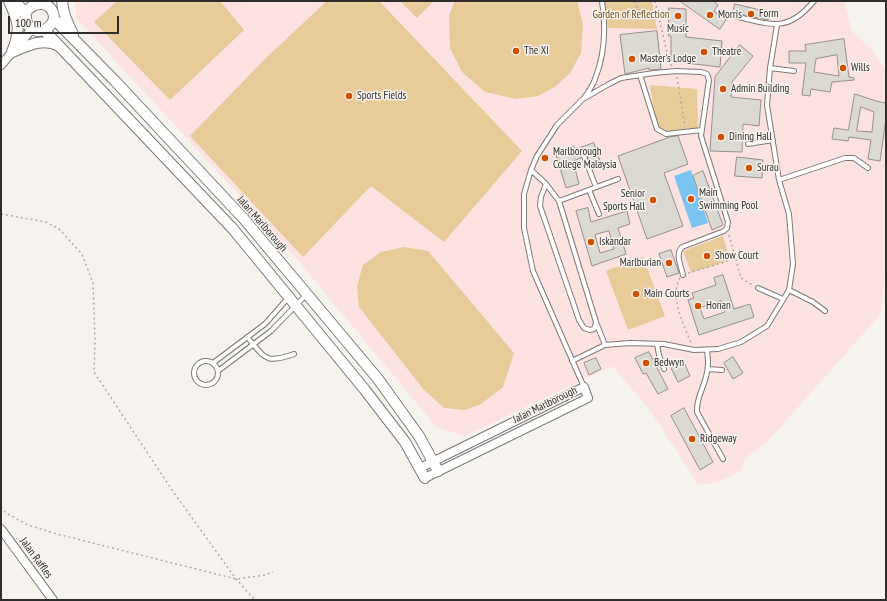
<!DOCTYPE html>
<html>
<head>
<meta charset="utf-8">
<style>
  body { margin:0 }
  #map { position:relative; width:887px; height:601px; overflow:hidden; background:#f6f3ee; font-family:"PT Sans Narrow",sans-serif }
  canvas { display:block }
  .frame { position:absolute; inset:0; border:2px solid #302e2c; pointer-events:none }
  .scale { position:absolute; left:8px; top:16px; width:111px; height:18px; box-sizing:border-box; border:2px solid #302e2c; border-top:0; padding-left:5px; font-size:12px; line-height:14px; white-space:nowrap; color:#302e2c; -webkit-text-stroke:3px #f6f3ee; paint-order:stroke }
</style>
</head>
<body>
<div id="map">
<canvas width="887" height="601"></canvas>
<div class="frame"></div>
<div class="scale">100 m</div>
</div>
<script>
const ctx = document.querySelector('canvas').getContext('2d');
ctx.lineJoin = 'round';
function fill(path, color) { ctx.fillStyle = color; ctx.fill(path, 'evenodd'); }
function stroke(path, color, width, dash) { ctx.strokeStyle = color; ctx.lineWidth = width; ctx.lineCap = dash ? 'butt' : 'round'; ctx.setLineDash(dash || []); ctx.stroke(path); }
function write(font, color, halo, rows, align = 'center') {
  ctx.font = font + ' "PT Sans Narrow",sans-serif'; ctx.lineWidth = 3; ctx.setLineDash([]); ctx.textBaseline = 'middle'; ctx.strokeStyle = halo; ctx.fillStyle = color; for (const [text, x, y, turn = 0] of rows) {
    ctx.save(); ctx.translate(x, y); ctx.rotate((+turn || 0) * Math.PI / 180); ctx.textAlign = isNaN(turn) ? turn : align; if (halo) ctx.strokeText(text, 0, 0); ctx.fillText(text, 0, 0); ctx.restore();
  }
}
fill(new Path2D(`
  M75,1H844L852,31L874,52L886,71V256L881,314L767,442L744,459L742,470L717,483L698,484L649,409L612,366L465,436L437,428L285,245L76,18Z`), '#fde2e2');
fill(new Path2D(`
  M117,1H220L244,30L170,100L94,22Z
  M327,1H379L522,151L444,242L371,186L303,257L190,136L267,57Z
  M400,1H434L417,18Z
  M455,1H577L583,25L581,53L570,73L555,87L538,96L516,99L485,92L462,72L450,48L449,15Z
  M604,1H646L652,2L657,29L608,28Z
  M650,85L697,89L698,130L666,134L657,132Z
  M723,236L730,260L691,273L683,251Z
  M404,247L428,251L514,353L503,387L481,404L465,410L444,408L424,390L359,307L357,286L363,265L381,252Z
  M643,257L665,316L628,330L606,271Z`), '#e8cb98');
fill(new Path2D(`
  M691,170L708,223L692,228L674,176Z`), '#7ac4f4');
const building = new Path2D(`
  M680,1H713L718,5L714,11L726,20L720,29Z
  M735,4L769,12L768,20L733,13Z
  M669,8L686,9V37L722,41L720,67L686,63V61H671V36H669Z
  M657,31L661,69L649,70V68L625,74L620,35Z
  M844,39L849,77L854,78V80L832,82L830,92L811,89L810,96L802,95L806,63H789V51H806L805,45ZM837,55L839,76L814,72L816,59Z
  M740,45L753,56L732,82L731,97L761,100L759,126L743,124L742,152L710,151L715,77Z
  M855,94L876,101L886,103V119L880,161L868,159L871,140L849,137L848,141L832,139L834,128L848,130ZM861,107L874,112L872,132L857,131Z
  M678,136L688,164L664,173L683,226L647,239L618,156L670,137Z
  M594,143L600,161L591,164L586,154L584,153L582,154L581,158L573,161L579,184L566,188L555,151L574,146L575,149Z
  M737,157L763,160L762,178L735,176Z
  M703,171L723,225L712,230L693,176Z
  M588,208L591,222L627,211L630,224L618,228L626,254L592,266L576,211ZM609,231L614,249L600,253L595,235Z
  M671,250L679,273L667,277L659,254Z
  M723,275L734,309L750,304L754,317L699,335L688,300L694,298L692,293L716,285L714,278ZM721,301L725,312L704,319L700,308Z
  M649,352L668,389L658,394L646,373L643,374L635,358Z
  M733,357L743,373L733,379L724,363Z
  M596,358L601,369L589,375L584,363Z
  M683,360L690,376L678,382L670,366Z
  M684,408L713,462L700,470L671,416Z`);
fill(building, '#dcd9d3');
stroke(building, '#95928e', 1);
const service = new Path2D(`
  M734,16C770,24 787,34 814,1
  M770,68L794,71
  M640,75L657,129L666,134L702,130
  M584,98C588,92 593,86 595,79C605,54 606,27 602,1
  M748,144L773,140
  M584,156L596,187
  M531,170L546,184L559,201L596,322L605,345
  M779,180L845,158H854L868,168
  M546,184L541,197L540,206L579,320L584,328L590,330L594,329L596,323
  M589,190L599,214
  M559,201L618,179
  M758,288L783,299
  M789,290L813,302L825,311
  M247,337C266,359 265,364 294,354
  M657,344L659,355L664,369
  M707,350C708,357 709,364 707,372C705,386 696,397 697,412L723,459
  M194 373a12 12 0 1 1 24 0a12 12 0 1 1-24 0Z
  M572,361L605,345L630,343L664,344L694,350L718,349L741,342L767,326L789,290L793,264L789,214L779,180L767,105L770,68L777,25
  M213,363L265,324L288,298
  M708,369L722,370
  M218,371L271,331L307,294
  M584,387L533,271L524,228V194L531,170L537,156L557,125L583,99L609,84L621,78L654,73L676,71L701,72L707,74L709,80L701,136L728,222L727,228L724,231L682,247C675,254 681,266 683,275`);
const minor = new Path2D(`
  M1,65L32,29
  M420,468L584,387L588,398L425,478
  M1,529L53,600`);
const tertiary = new Path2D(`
  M9,1C19,23 21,29 12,52
  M13,1C17,4 22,8 25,13C27,16 25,21 28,25C36,36 50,30 54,19C54,0 32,0 25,14
  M62,1C63,14 67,23 73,34
  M54,19L115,81L244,219L378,379L419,436L438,471
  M44,30L233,229L365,390L405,442L425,478
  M12,52C27,46 43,37 59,46`);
stroke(service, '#7d7a75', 6);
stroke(minor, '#7d7a75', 10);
stroke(tertiary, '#7d7a75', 12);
stroke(new Path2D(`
  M634,1L637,7L645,16
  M655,1L668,57L672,67
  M677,77L685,127
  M1,214L46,222L59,229L82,254L93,283L95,339L94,372L172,490L236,579L255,600
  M729,235L741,278L754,286
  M688,273L735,259
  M680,278C669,297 684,325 691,343
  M1,507L6,513L28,525L57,534L236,579L265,575L273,572`), '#aeaba7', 1.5, [2, 3]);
stroke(service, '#fff', 4);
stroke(minor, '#fff', 8);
stroke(tertiary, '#fff', 10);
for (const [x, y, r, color] of [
  [751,14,4,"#d24f00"],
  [710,15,4,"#d24f00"],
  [678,16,4,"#d24f00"],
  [516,51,4,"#d24f00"],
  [704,52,4,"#d24f00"],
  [632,59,4,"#d24f00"],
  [843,68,4,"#d24f00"],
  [723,89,4,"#d24f00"],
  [349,96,4,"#d24f00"],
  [721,137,4,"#d24f00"],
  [545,158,4,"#d24f00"],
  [749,168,4,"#d24f00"],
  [691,199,4,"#d24f00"],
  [653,200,4,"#d24f00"],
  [591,242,4,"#d24f00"],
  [707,256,4,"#d24f00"],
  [669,263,4,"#d24f00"],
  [636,294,4,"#d24f00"],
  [698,306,4,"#d24f00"],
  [646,363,4,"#d24f00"],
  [692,439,4,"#d24f00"]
]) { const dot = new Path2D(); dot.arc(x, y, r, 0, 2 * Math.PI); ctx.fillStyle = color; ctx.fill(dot); stroke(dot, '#f6f3ee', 1.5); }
write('11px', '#302e2c', '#f6f3ee', [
  ["Form",759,14],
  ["Morris",718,15],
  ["Music",678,29,"center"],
  ["The XI",524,51],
  ["Theatre",712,52],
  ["Master's Lodge",640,59],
  ["Wills",851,68],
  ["Admin Building",731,89],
  ["Sports Fields",357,96],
  ["Dining Hall",729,137],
  ["Marlborough",553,152],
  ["College Malaysia",553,165],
  ["Surau",757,168],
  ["Main",699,193],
  ["Swimming Pool",699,206],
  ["Senior",645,194,"right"],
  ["Sports Hall",645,207,"right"],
  ["Iskandar",599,242],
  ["Show Court",715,256],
  ["Marlburian",661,263,"right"],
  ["Main Courts",644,294],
  ["Honan",706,306],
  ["Bedwyn",654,363],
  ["Ridgeway",700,439]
], 'left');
write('11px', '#6c511b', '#f6f3ee', [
  ["Garden of Reflection",631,15]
]);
write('11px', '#302e2c', '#f6f3ee', [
  ["Jalan Marlborough",262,224,49],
  ["Jalan Marlborough",545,405,-26],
  ["Jalan Raffles",36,558,54]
]);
</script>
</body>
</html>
